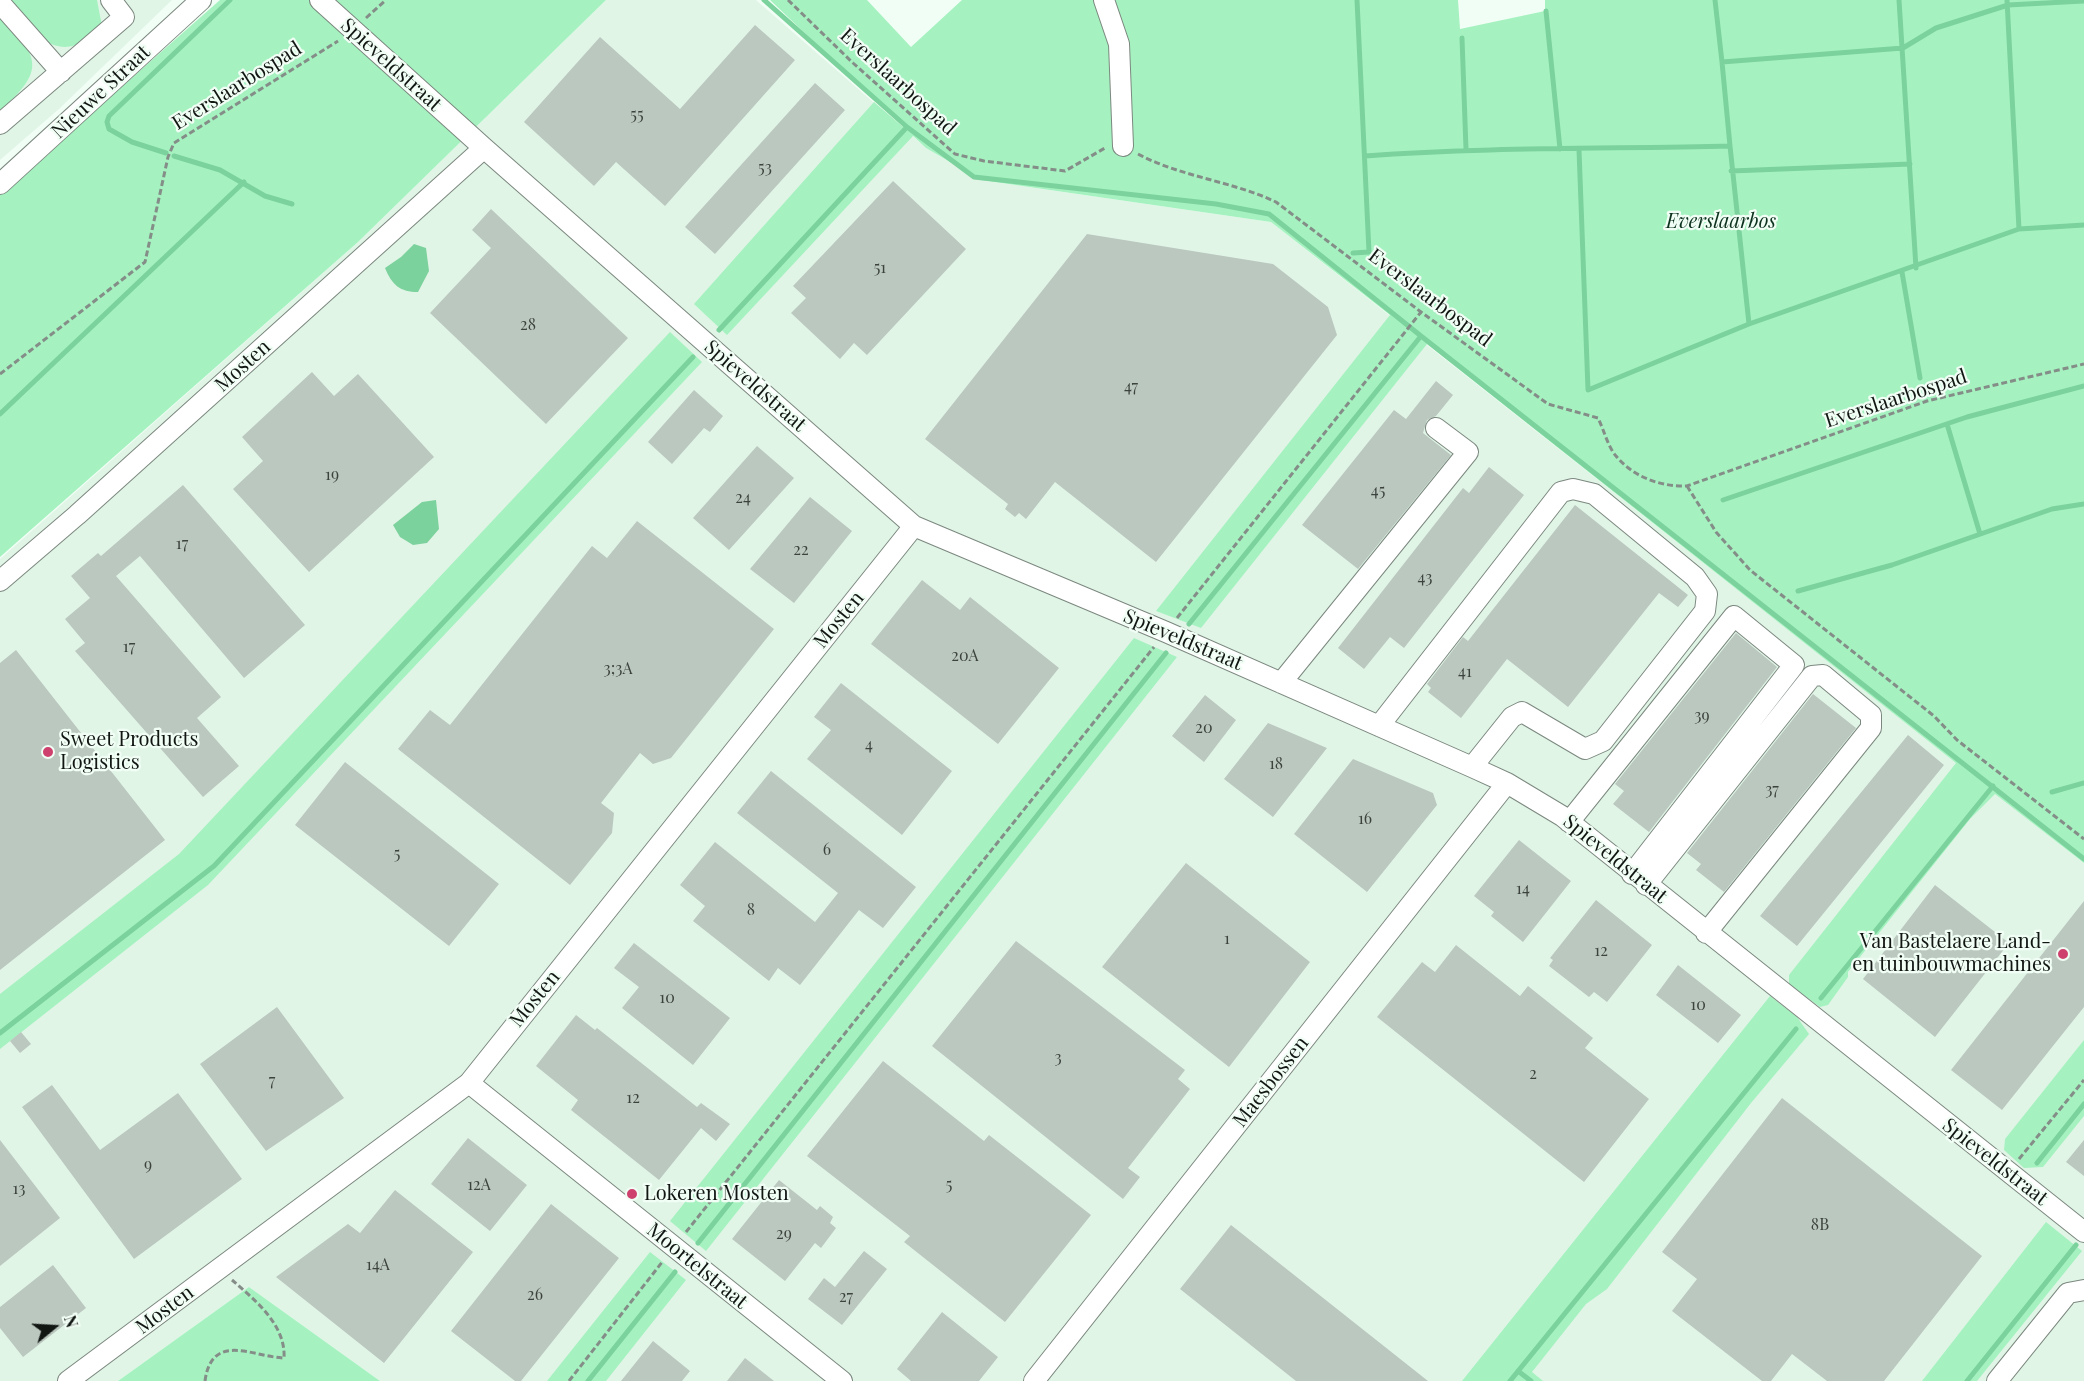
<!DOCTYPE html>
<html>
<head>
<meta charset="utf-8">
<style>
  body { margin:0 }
  #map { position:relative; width:2084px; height:1381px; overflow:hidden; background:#f1fef5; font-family:"Playfair Display",serif }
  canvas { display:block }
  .north { position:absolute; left:24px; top:1297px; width:60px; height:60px; -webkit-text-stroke:4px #f1fef5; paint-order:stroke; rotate:72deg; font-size:16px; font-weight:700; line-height:24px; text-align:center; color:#111613 }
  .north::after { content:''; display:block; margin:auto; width:21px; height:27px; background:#111613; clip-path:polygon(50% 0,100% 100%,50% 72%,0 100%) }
</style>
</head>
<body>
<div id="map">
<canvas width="2084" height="1381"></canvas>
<div class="north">N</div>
</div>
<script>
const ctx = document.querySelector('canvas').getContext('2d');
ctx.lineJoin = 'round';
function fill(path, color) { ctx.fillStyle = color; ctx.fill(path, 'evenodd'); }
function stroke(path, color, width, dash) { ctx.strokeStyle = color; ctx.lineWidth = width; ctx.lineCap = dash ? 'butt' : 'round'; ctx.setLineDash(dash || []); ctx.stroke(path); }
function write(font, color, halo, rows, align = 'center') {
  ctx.font = font + ' "Playfair Display",serif'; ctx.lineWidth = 4.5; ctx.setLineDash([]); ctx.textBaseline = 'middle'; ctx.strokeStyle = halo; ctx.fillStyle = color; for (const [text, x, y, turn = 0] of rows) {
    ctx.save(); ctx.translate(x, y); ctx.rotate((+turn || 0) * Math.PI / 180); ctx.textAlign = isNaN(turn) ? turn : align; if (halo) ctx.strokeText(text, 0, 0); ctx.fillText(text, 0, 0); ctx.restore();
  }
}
fill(new Path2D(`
  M0,0H172L59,109L0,160Z
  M606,0H756L926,148L981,180L1271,222L2084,863V1381H380L249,1287L118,1381H0V559L358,242Z`), '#e1f5e7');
fill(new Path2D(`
  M3,0H97L102,26C94,32 85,42 75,45C46,56 21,18 3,0Z
  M220,0H606L358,242L0,557V194Z
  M770,0H867L911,47L962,0H1458L1460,29L1545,11V0H2084V863L1995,794L1970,819L1848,972V977L1828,1005L1820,1007L1789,984V975L1956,763L1427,344L1201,628L1156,611L1390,315L1271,222L981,180L926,148L913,136L727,335L694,304L874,102L909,132Z
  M0,14C38,58 48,68 0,111Z
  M670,332L702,362L208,885L0,1049V994L179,854Z
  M1134,638L1177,657L706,1251L670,1221Z
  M1770,996L1797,1017L1809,1034L1751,1103L1607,1289L1586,1304L1532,1372L1543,1381H1462Z
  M2084,1040V1116L2043,1167L2024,1168L2004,1150L2005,1139Z
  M2046,1222L2082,1251L1977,1381H1922Z
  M650,1252L686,1280L606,1381H547Z
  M249,1287L380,1381H118Z`), '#a5f2c0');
fill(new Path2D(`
  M414,244L426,248L429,271L418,292C400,292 392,285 385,268L401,257Z
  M436,500L439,529L427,543L413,545L400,537L393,525L422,502Z`), '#7cd29c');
stroke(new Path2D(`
  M764,0L907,127
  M1715,0L1722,62
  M1899,0L1916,268
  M2007,0L2019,229
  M1546,11L1560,149
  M1462,38L1466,149
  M1730,146L1749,324
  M1579,150L1588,390L1749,324L2019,229L2084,225
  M166,153L132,142L109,129L107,122L109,116L230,0
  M174,156L220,170L265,196L292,204
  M1365,156C1487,147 1609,149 1730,146L1722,62L1903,48L1936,28L2008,5L2084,1
  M1731,171L1910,164
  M1353,253L1369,252L1357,0
  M1902,272L1920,378
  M719,330L907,127L974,177L1216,204L1269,214L1421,336
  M0,414L244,182
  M1947,424L1980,534
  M1723,500L1967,417L2084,386
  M1798,591L1892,565L2052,509L2084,504
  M1189,624L1421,336L2084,859
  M2052,792L2084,783
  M1821,998L1993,786
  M0,1033L214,866L693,357
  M2037,1163L2084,1104
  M698,1243L1166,653
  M1518,1371L1531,1381
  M588,1381L675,1272
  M1510,1381L1796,1029
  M1967,1381L2076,1245`), '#7cd29c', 5);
fill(new Path2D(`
  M755,25L795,60L665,206L616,162L594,186L524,122L600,37L680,109Z
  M815,83L845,110L715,254L685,227Z
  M893,181L966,249L867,355L854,343L840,359L791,313L806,298L793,286Z
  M491,209L628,338L546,424L430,313L491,248L472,230Z
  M1087,234L1273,264L1328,307L1337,335L1156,562L1055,482L1026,519L1019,513L1015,517L1005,509L1008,504L925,439Z
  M312,372L334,396L358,374L434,457L309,572L233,489L263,461L242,437Z
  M1436,381L1453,395L1436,416L1427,420L1423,433L1451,455L1358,569L1302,525L1394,410L1406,419Z
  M694,390L723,416L710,432L704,428L672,464L648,442Z
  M757,446L794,478L729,550L693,518Z
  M1489,467L1524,495L1404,648L1390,637L1364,669L1338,648L1463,488L1469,493Z
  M183,485L305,625L244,678L140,556L116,576L221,697L197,718L239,766L203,797L75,651L85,643L65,619L90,598L71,576L98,553L101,556Z
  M810,497L852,531L794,603L750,569Z
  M1575,505L1688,595L1678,607L1659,593L1568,707L1507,659L1461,718L1428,692L1431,688L1427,684L1463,637L1468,641Z
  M637,521L774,629L671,758L653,764L640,753L601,803L614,813L612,833L570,885L398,749L430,710L450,725L592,546L607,558Z
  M922,580L960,610L970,597L1059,668L998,744L871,644Z
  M1736,633L1777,667L1649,832L1613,804L1624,791L1615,784Z
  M16,650L165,840L0,970V663Z
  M841,683L952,771L902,835L807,759L831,730L814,717Z
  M1813,694L1856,728L1724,892L1696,870L1701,864L1687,853Z
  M1205,695L1236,720L1204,762L1172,736Z
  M1268,723L1327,748L1273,817L1224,779Z
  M1908,735L1944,765L1797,946L1760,916Z
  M1353,759L1433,793L1437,805L1367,892L1294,834Z
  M345,762L499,884L449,946L295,825Z
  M771,771L916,887L883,928L859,910L800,985L778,968L769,981L693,921L705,906L680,885L715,842L815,922L838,893L737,813Z
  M1519,840L1571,881L1523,942L1491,916L1494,912L1474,896Z
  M1186,863L1310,962L1229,1067L1102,967Z
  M1935,885L2009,943L1935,1037L1863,979Z
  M1596,900L1652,945L1607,1002L1594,992L1589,997L1549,966L1553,960L1550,958Z
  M2084,901V1007L2002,1110L1951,1070Z
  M1016,941L1185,1070L1178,1079L1190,1089L1128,1168L1140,1177L1123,1199L932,1046Z
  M634,943L730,1018L693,1065L622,1008L639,987L614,968Z
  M1456,945L1520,996L1528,986L1593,1038L1585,1048L1649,1099L1584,1182L1377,1017L1422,962L1435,972Z
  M1678,965L1741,1015L1718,1043L1656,995Z
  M277,1007L344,1098L266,1151L200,1064Z
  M576,1015L595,1030L597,1028L697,1107L701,1103L730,1124L716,1141L701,1128L659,1180L571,1110L578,1100L536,1066Z
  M21,1032L31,1044L20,1053L10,1041Z
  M883,1061L984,1141L989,1135L1091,1215L1005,1322L904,1242L910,1236L807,1156Z
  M52,1085L100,1150L178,1093L242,1179L134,1259L22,1107Z
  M1782,1098L1982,1256L1884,1381H1827L1792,1354L1771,1381H1762L1672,1311L1697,1279L1662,1252Z
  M468,1138L527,1185L490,1231L431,1184Z
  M0,1140L60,1218L0,1266Z
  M2084,1140V1176L2066,1162Z
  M779,1180L817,1210L820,1206L833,1217L830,1223L836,1228L821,1248L815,1243L785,1281L732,1239Z
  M395,1190L473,1252L384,1363L276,1277L348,1224L360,1233Z
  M551,1204L619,1258L521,1381H515L451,1331Z
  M1231,1225L1428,1381H1296L1180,1289Z
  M864,1251L887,1269L842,1325L808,1299L824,1278L835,1287Z
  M53,1265L86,1308L23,1357L0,1328V1307Z
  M942,1312L998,1357L979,1381H911L897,1369Z
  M653,1341L690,1371L682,1381H621Z
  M745,1358L774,1381H727Z`), '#bbc8bf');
const minor = new Path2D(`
  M320,0L484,148L914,526L1166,632L1472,767L1507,783L1562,816L2084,1232
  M1104,0L1119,44L1123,146
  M0,3L61,72
  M0,124L124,17L111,0
  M0,184L201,0
  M0,581L77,515L484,148
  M1281,683L1468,452L1436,428
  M1379,726L1561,492L1573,489L1594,494L1695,577L1707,594L1705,611L1603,741L1585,749L1522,712L1512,717L1472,767
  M1569,822L1734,616L1794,665L1632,874
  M1646,885L1812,676L1823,675L1871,715V728L1706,933
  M469,1083L842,1381
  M68,1381L469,1083L914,526
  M1034,1381L1507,783
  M1997,1381L2068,1293L2084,1290`);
stroke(minor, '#7b887f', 22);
stroke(new Path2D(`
  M788,0L853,63L955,154L984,161L1065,171L1105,148
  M366,18L386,0
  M1138,154C1181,177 1232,181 1276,202L1421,312L1548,404L1598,418C1604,430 1608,447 1616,456C1633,477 1661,487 1687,486L1927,401L2084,364
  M0,374L145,262L168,157L174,143L338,41
  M1687,486L1716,532L1750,570L1934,716L1957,740L2084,839
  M1177,618L1421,312
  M2019,1159L2084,1080
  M686,1232L1154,647
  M205,1381C212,1331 253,1357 284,1358C286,1325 255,1300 232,1280
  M569,1381L663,1261`), '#848d87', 3, [6, 3]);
stroke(minor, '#fff', 20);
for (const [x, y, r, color] of [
  [48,752,6,"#ce416e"],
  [2063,954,6,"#ce416e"],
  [632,1194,6,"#ce416e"]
]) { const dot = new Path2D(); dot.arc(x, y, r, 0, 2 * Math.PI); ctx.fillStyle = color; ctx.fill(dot); stroke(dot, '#f1fef5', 2); }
write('16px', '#3c423e', null, [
  ["55",637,115],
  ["53",765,168],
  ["51",880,268],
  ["28",528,325],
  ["47",1131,387],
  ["19",332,475],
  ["45",1378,491],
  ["24",743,498],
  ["17",182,544],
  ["22",801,550],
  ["43",1425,578],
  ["17",129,647],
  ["20A",965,656],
  ["3;3A",618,669],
  ["41",1465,672],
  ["39",1702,716],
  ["20",1204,728],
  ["4",869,745],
  ["18",1276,764],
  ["37",1772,790],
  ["16",1365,819],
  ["6",827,850],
  ["5",397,854],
  ["14",1523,889],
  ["8",751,910],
  ["1",1227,939],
  ["12",1601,951],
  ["10",667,998],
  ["10",1698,1005],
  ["3",1058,1058],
  ["2",1533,1074],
  ["7",272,1081],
  ["12",633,1098],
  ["9",148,1165],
  ["12A",479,1185],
  ["5",949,1185],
  ["13",19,1189],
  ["8B",1820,1225],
  ["29",784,1234],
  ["14A",378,1265],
  ["26",535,1295],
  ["27",846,1297]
]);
write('20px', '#111613', '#f1fef5', [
  ["Spieveldstraat",391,65,42],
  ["Everslaarbospad",898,82,42],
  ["Everslaarbospad",237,86,-32],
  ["Nieuwe Straat",101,92,-43],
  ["Everslaarbospad",1430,298,37],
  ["Mosten",243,366,-42],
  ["Spieveldstraat",755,386,41],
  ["Everslaarbospad",1896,399,-18],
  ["Mosten",839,620,-51],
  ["Spieveldstraat",1183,640,23],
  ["Spieveldstraat",1615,859,39],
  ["Mosten",535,999,-51],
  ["Maesbossen",1271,1082,-52],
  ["Spieveldstraat",1995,1162,38],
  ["Moortelstraat",697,1266,39],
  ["Mosten",165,1310,-37]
]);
write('italic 20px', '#0c321d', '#f1fef5', [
  ["Everslaarbos",1721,222]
]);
write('20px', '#111613', '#f1fef5', [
  ["Sweet Products",60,740],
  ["Logistics",60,763],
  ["Van Bastelaere Land-",2051,942,"right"],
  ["en tuinbouwmachines",2051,965,"right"],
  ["Lokeren Mosten",644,1194]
], 'left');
</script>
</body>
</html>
